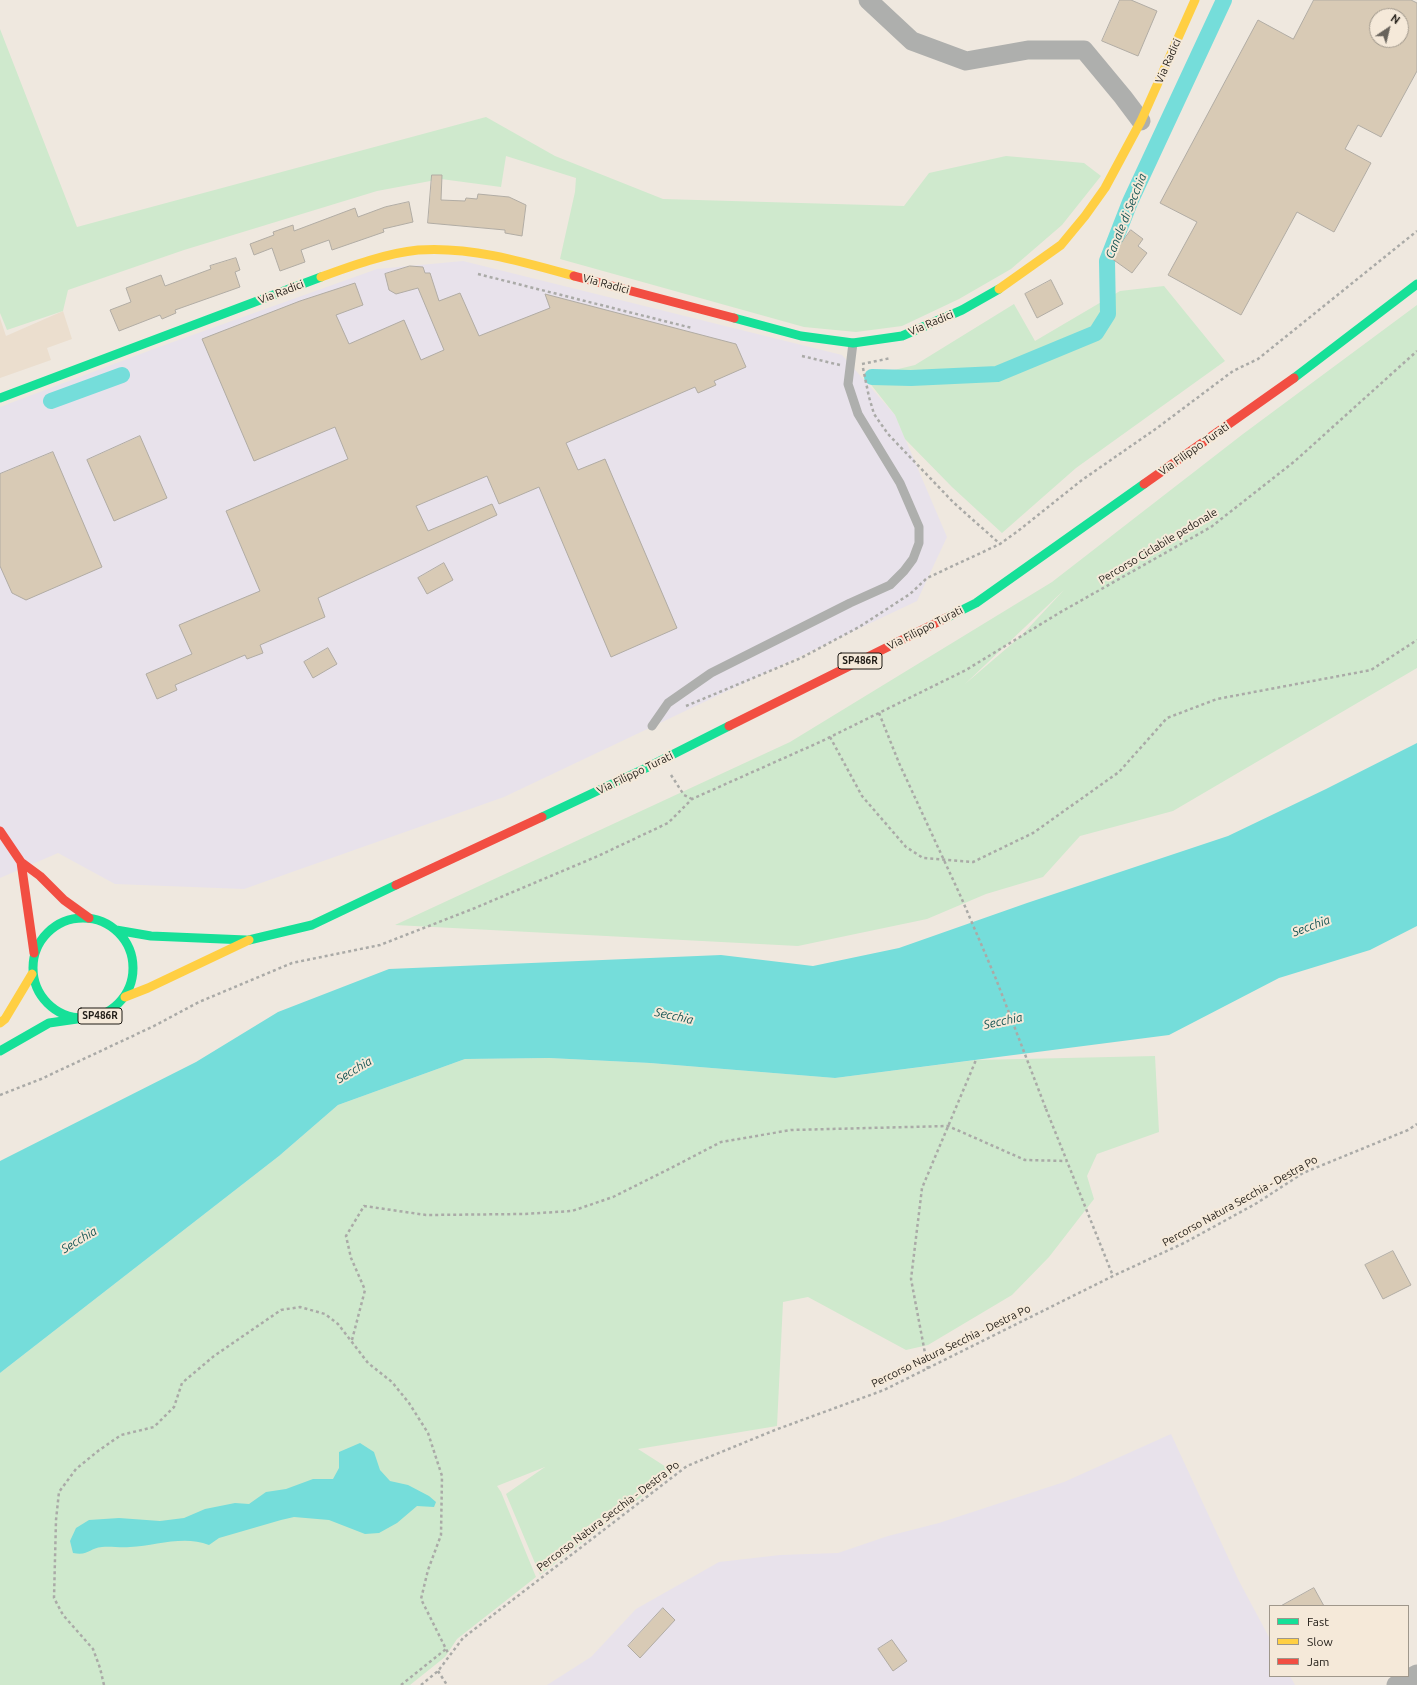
<!DOCTYPE html>
<html>
<head>
<meta charset="utf-8">
<style>
  body { margin:0 }
  #map { position:relative; width:1417px; height:1685px; overflow:hidden; background:#efe8df; font-family:Ubuntu,sans-serif }
  canvas { display:block }
  .legend { position:absolute; left:1269px; top:1605px; width:140px; height:72px; box-sizing:border-box; background:#f5e9d9; border:1px solid #9f978b; margin:0; padding:5px 7px; list-style:none; font-size:12px; color:#1f1b15 }
  .legend li { display:flex; align-items:center; gap:8px; height:20px }
  .legend b { width:20px; border:1px solid #9f978b }
  .north { position:absolute; left:1369px; top:8px; width:40px; height:40px; box-sizing:border-box; background:#f5e9d9; border:1px solid #9f978b; border-radius:50%; rotate:35deg; font-size:11px; font-weight:700; line-height:16px; text-align:center; color:#1f1b15 }
  .north::after { content:''; display:block; margin:auto; width:14px; height:18px; background:#68635c; clip-path:polygon(50% 0,100% 100%,50% 72%,0 100%) }
</style>
</head>
<body>
<div id="map">
<canvas width="1417" height="1685"></canvas>
<ul class="legend">
<li><b style="height:5px;background:#16e098"></b>Fast</li>
<li><b style="height:5px;background:#ffcf43"></b>Slow</li>
<li><b style="height:5px;background:#f24e42"></b>Jam</li>
</ul>
<div class="north">N</div>
</div>
<script>
const ctx = document.querySelector('canvas').getContext('2d');
ctx.lineJoin = 'round';
function fill(path, color) { ctx.fillStyle = color; ctx.fill(path, 'evenodd'); }
function stroke(path, color, width, dash) { ctx.strokeStyle = color; ctx.lineWidth = width; ctx.lineCap = dash ? 'butt' : 'round'; ctx.setLineDash(dash || []); ctx.stroke(path); }
function write(font, color, halo, rows, align = 'center') {
  ctx.font = font + ' Ubuntu,sans-serif'; ctx.lineWidth = 4; ctx.setLineDash([]); ctx.textBaseline = 'middle'; ctx.strokeStyle = halo; ctx.fillStyle = color; for (const [text, x, y, turn = 0] of rows) {
    ctx.save(); ctx.translate(x, y); ctx.rotate((+turn || 0) * Math.PI / 180); ctx.textAlign = isNaN(turn) ? turn : align; if (halo) ctx.strokeText(text, 0, 0); ctx.fillText(text, 0, 0); ctx.restore();
  }
}
fill(new Path2D(`
  M63,311L72,339L47,348L51,360L0,378V318L6,336Z`), '#ebdece');
fill(new Path2D(`
  M463,261L842,355L895,415L947,537L917,601L504,797L244,889L115,884L58,853L0,878V407L159,347L377,269Z
  M1171,1434L1239,1581L1270,1639V1676H1290L1295,1685H547L591,1657L636,1609L719,1562L780,1555L838,1553L888,1536L939,1523L1064,1482Z`), '#e8e2eb');
fill(new Path2D(`
  M0,29L77,227L486,117L555,156L663,199L904,206L929,173L1006,156L1084,163L1101,176L1062,225L1011,269L959,299L902,326L856,332L804,327L560,259L575,192L576,178L506,156L501,187L441,179L377,191L184,250L68,290L63,311L7,330L0,313Z
  M1164,286L1225,361L1076,468L1002,533L952,487L905,439L895,415L865,377L915,365L1014,304L1035,341L1120,291Z
  M1417,305V668L1173,811L1080,836L1043,877L986,894L927,919L798,946L395,925L790,742L1052,582L1243,434ZM1064,590L1021,636L965,684Z
  M1155,1056L1159,1132L1097,1154L1087,1176L1094,1199L1049,1257L1012,1295L928,1345L906,1350L808,1297L783,1302L777,1426L638,1449L674,1472L540,1575L506,1494L545,1467L497,1486L501,1492L536,1577L457,1639L445,1657L410,1685H0V1373L279,1156L338,1105L465,1059L549,1058L650,1063L835,1078L976,1060Z`), '#cfe9cd');
fill(new Path2D(`
  M1417,743V926L1370,950L1279,978L1169,1035L835,1078L650,1063L549,1058L465,1059L338,1105L279,1156L0,1373V1161L196,1062L278,1012L389,969L721,955L813,966L899,948L1027,903L1228,836L1326,789Z
  M360,1443L374,1452L380,1470L390,1481L408,1485L429,1496L436,1502L434,1507L417,1506L397,1523L379,1533L365,1534L329,1520L294,1517L281,1520L219,1538L209,1545C183,1535 156,1546 130,1547C120,1548 111,1546 102,1547C89,1548 89,1556 73,1553L70,1541L76,1528L89,1520L119,1518L160,1521L184,1518L205,1509L235,1503L249,1504L266,1492L286,1489L313,1479H333L339,1468V1452Z`), '#75ddda');
stroke(new Path2D(`
  M872,377L911,378L997,374L1096,333L1108,314L1107,261L1130,202L1224,0
  M51,401L122,375`), '#75ddda', 16);
const building = new Path2D(`
  M1120,0H1131L1157,11L1138,56L1102,41Z
  M1314,0H1411L1417,3V71L1381,137L1358,125L1345,149L1371,163L1334,232L1297,212L1241,315L1168,275L1197,222L1160,203L1258,20L1293,39ZM1377,16H1401V40H1377Z
  M432,175H442L441,200L465,201L466,198L477,199L478,194L509,197L526,205L522,236L505,233V230L428,223Z
  M409,202L413,222L383,229L384,232L332,250L329,240L301,250L305,262L280,271L272,248L254,255L250,244L274,235L273,232L293,225L294,231L355,208L358,217L385,207Z
  M1131,230L1143,239L1138,246L1147,253L1132,273L1111,258Z
  M236,258L240,270L235,272L240,287L175,310L176,313L162,319L160,315L119,331L110,310L131,302L126,288L161,275L165,286L211,269L210,266Z
  M410,266L423,267L425,273H430L439,301L460,293L479,336L550,308L545,294L736,344L746,367L714,381L716,385L698,393L695,387L566,443L578,470L605,459L677,628L611,657L539,487L499,504L487,476L416,506L428,531L492,504L497,515L318,598L325,617L260,645L263,653L247,659L245,655L175,685L177,690L157,699L146,674L192,654L179,625L260,591L226,511L348,459L335,427L254,461L202,339L300,301L355,283L363,305L336,315L349,344L404,320L421,360L444,350L418,288L396,294L389,290L385,274Z
  M1051,280L1063,304L1037,318L1025,294Z
  M140,436L167,498L114,521L87,460Z
  M53,452L102,567L26,600L12,593L0,566V474Z
  M444,563L453,580L427,594L418,578Z
  M328,648L337,664L313,678L304,662Z
  M1393,1251L1411,1285L1383,1299L1365,1265Z
  M1314,1588L1324,1606H1281Z
  M663,1608L675,1620L640,1658L628,1646Z
  M892,1640L907,1661L893,1671L878,1649Z`);
fill(building, '#d8cab5');
stroke(building, '#b1aca4', 1);
stroke(new Path2D(`
  M478,274L692,328
  M802,356L840,365
  M862,364L891,358
  M863,368L869,397L874,414L888,434L953,502L1000,544
  M686,706L801,658L859,627L910,594L927,578L1000,544L1018,531L1082,480L1157,428L1233,371L1258,359L1417,231
  M879,713L899,763
  M830,737L862,796L906,847L923,858L973,862L1033,833L1119,772L1167,718L1217,699L1371,670L1417,640
  M671,775L684,795L692,799
  M0,1095L41,1079L154,1026L199,1002L292,963L380,945L475,908L598,856L668,823L692,799L820,742L966,670L1059,613L1211,527L1295,461L1417,351
  M1046,1109L1113,1276
  M352,1340L365,1290L351,1258L346,1236L364,1206L426,1215L524,1214L572,1211L613,1197L671,1168L721,1142L791,1130L948,1126L1025,1160L1067,1161
  M928,1369L911,1279L922,1188L976,1060
  M438,1671L447,1685
  M104,1685L100,1668L93,1649L63,1615L54,1598L56,1520L59,1492L76,1469L98,1451L121,1435L154,1427L174,1407L182,1383L214,1356L281,1310L300,1307L325,1314L338,1324L368,1363L392,1382L409,1403L428,1433L442,1476L441,1535L428,1570L421,1599L449,1655
  M401,1685L446,1649
  M421,1685L438,1671L463,1638L687,1466L775,1430L884,1390L1113,1276L1186,1242L1257,1203L1303,1173L1408,1130L1417,1124`), '#aaaaa7', 2.5, [3, 3]);
stroke(new Path2D(`
  M652,726L668,703L711,673L850,603L890,585L904,571L913,559L919,543V527L900,483L858,414L848,384L853,343`), '#aeafad', 9);
stroke(new Path2D(`
  M868,0L912,41L966,61L1028,50H1084L1123,97L1141,121
  M1396,1685L1417,1674`), '#aeafad', 19);
stroke(new Path2D(`
  M734,318L801,336L853,343L902,336L962,310L999,289
  M1294,378L1417,284
  M0,398L321,277
  M948,617L976,603L1144,484
  M542,817L646,768L729,726
  M33 968a50 50 0 1 1 100 0a50 50 0 1 1-100 0Z
  M116,930L151,936L246,940
  M249,940L312,925L396,885
  M0,1051L49,1023L77,1019`), '#16e098', 9);
stroke(new Path2D(`
  M321,277C351,266 387,253 418,250C470,246 524,262 574,276
  M999,289L1061,245L1085,216L1105,188L1141,121L1195,0
  M125,997L148,988L249,940
  M0,1023L5,1019L32,974`), '#ffcf43', 9);
stroke(new Path2D(`
  M574,276L734,318
  M1144,484L1294,378
  M729,726L948,617
  M0,831L21,862L40,876L64,900L89,918
  M21,862L34,953
  M396,885L542,817`), '#f24e42', 9);
stroke(new Path2D(`
  M899,763L961,897L996,979L1046,1109`), '#aaaaa7', 2.5, [3, 3]);
for (const [x, y, w] of [
  [860,661,44],
  [100,1016,44]
]) { const box = new Path2D(); box.roundRect(x - w / 2, y - 8, w, 16, 3); ctx.fillStyle = '#f5e9d9'; ctx.fill(box); stroke(box, '#1f1b15', 1); }
write('bold 10px', '#1f1b15', null, [
  ["SP486R",860,661],
  ["SP486R",100,1016]
]);
write('11px', '#1f1b15', '#f5e9d9', [
  ["Via Radici",1168,61,-66],
  ["Via Radici",606,284,15],
  ["Via Radici",281,292,-21],
  ["Via Radici",931,323,-23],
  ["Via Filippo Turati",1194,449,-35],
  ["Percorso Ciclabile pedonale",1158,546,-31],
  ["Via Filippo Turati",925,628,-27],
  ["Via Filippo Turati",635,773,-26],
  ["Percorso Natura Secchia - Destra Po",1240,1201,-29],
  ["Percorso Natura Secchia - Destra Po",951,1346,-26],
  ["Percorso Natura Secchia - Destra Po",608,1516,-37]
]);
write('italic 12px', '#145353', '#f5e9d9', [
  ["Canale di Secchia",1126,216,-68],
  ["Secchia",1311,926,-20],
  ["Secchia",674,1016,12],
  ["Secchia",1003,1021,-12],
  ["Secchia",354,1070,-31],
  ["Secchia",79,1240,-31]
]);
</script>
</body>
</html>
